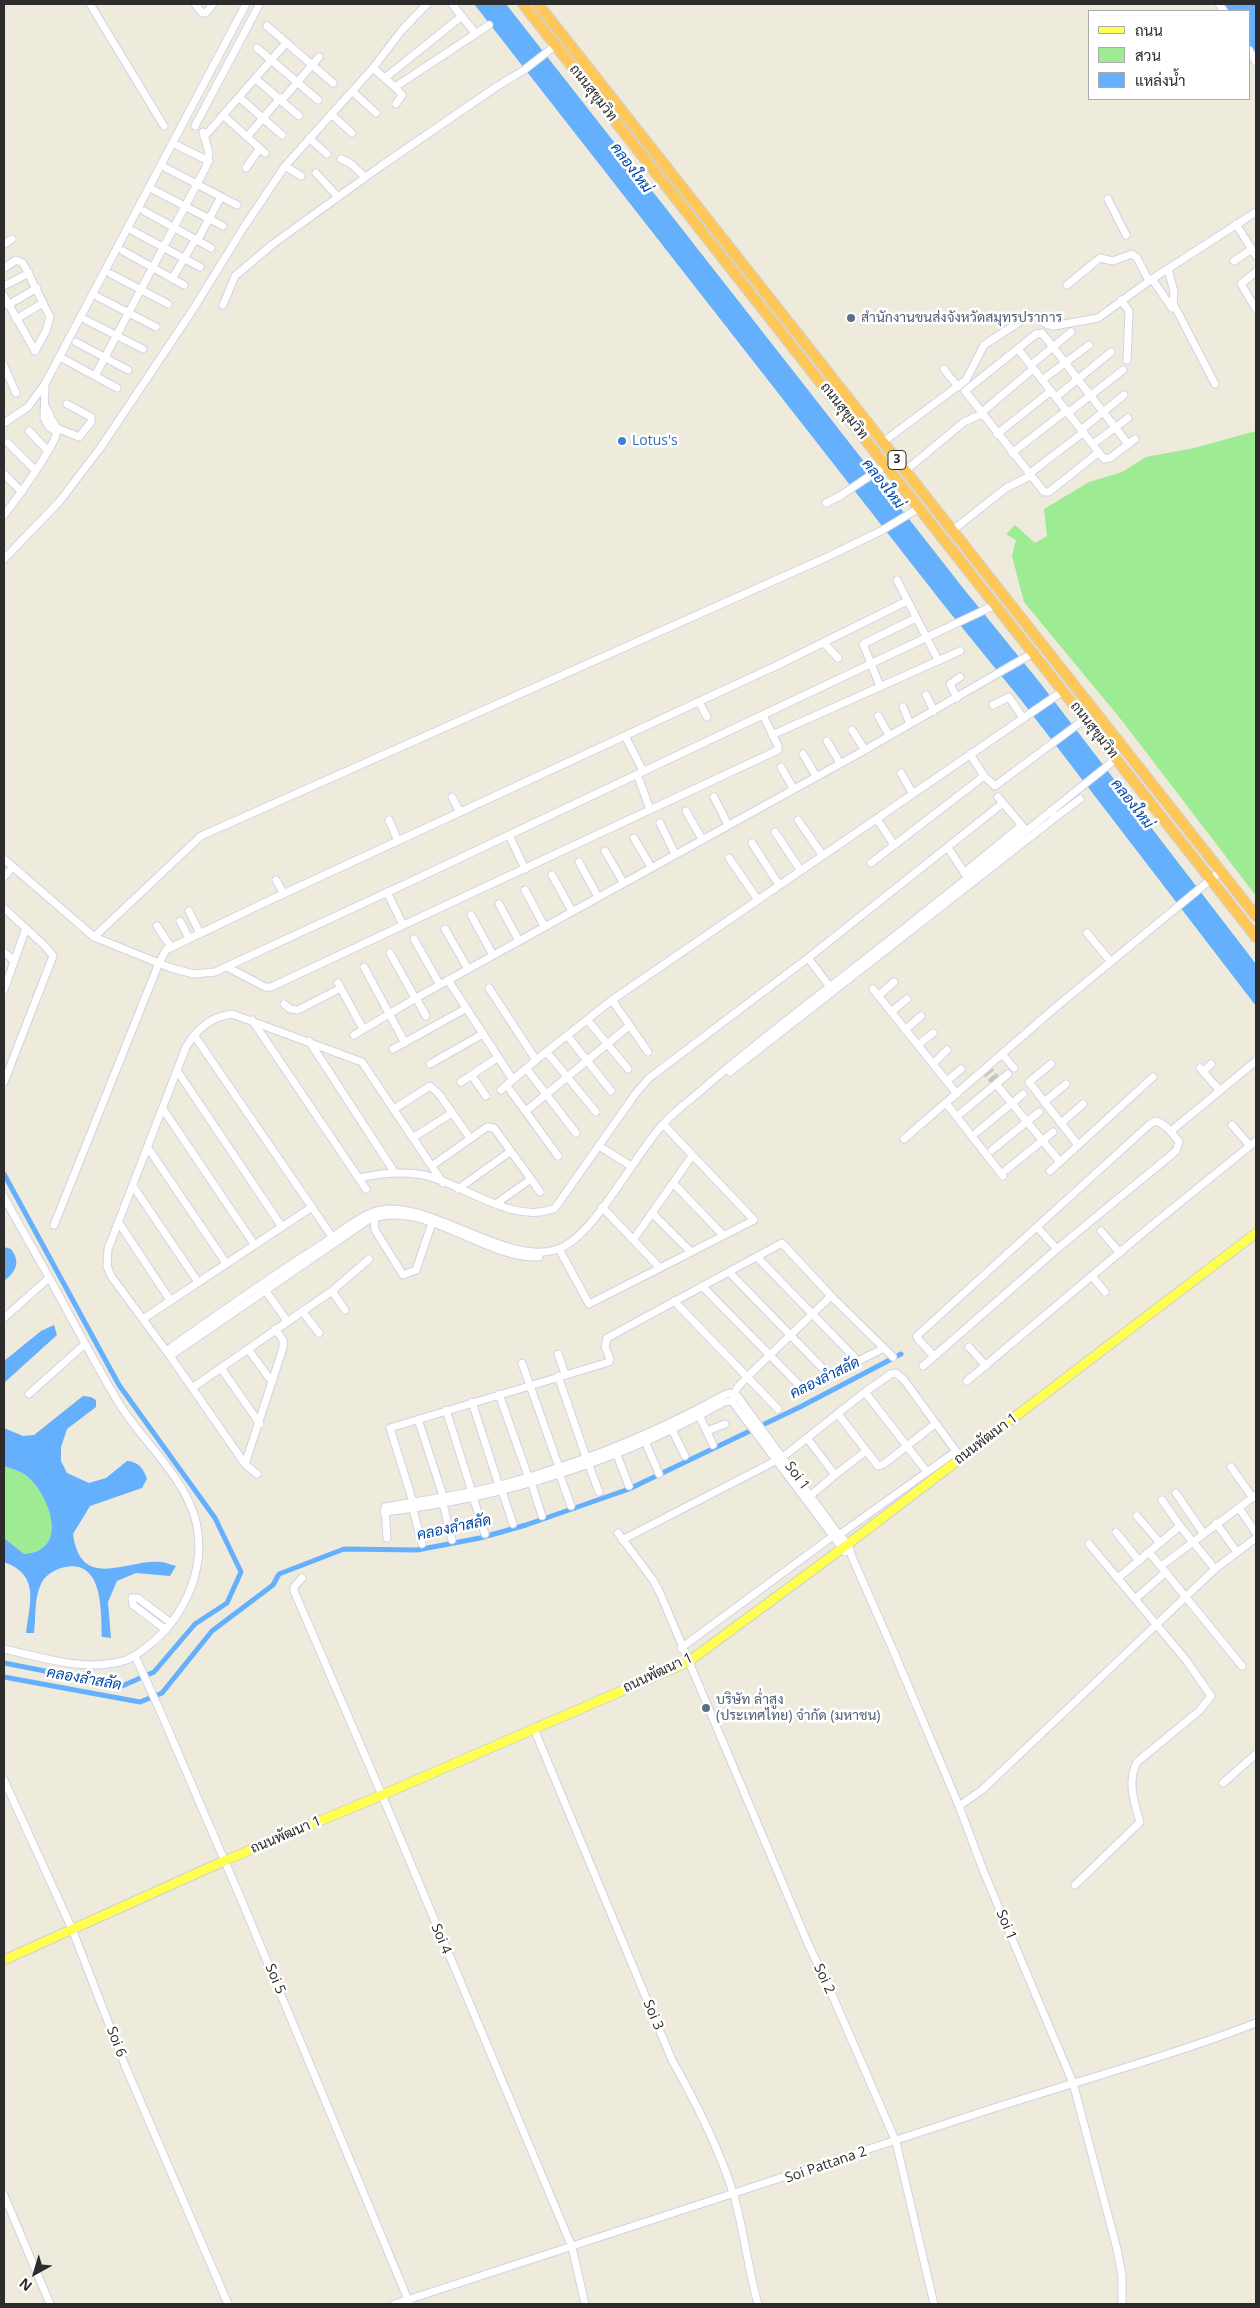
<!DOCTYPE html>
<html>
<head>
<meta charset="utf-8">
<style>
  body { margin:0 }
  #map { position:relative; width:1260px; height:2308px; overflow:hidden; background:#efebdc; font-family:"Open Sans",Sarabun,sans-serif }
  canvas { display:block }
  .frame { position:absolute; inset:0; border:5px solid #2c2c2c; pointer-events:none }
  .legend { position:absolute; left:1088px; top:10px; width:162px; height:90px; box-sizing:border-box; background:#fff; border:1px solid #ababab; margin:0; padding:6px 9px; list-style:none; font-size:15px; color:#2c2c2c }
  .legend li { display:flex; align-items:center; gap:10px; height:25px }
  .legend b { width:25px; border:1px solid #ababab }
  .north { position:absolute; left:10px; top:2248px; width:50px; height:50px; -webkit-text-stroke:4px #fff; paint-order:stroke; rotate:219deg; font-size:14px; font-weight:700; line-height:20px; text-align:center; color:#2c2c2c }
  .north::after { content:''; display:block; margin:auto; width:18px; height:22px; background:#2c2c2c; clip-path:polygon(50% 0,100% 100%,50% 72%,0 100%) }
</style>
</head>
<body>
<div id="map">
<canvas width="1260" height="2308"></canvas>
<div class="frame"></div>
<ul class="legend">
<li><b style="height:6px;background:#ffff51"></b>ถนน</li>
<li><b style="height:14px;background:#9deb93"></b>สวน</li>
<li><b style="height:14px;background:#65b0fc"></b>แหล่งน้ำ</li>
</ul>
<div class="north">N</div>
</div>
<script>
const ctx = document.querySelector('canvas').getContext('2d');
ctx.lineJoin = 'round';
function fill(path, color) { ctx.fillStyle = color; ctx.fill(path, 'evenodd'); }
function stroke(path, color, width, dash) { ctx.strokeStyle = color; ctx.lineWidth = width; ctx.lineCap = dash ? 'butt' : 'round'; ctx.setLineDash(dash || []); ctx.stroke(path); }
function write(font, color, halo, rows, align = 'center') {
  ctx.font = font + ' "Open Sans",Sarabun,sans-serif'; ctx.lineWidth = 5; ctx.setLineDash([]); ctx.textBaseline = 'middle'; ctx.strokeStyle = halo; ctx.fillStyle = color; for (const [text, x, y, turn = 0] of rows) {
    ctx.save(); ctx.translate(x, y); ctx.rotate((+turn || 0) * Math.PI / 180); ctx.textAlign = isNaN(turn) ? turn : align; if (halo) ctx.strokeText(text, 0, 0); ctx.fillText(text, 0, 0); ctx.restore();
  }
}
fill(new Path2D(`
  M1256,431V896L1123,722L1024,602L1012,556L1016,540L1006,534L1015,525L1035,543L1047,536L1044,509L1089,482L1122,472L1146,457L1194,448Z
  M4,1466C12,1469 22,1471 28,1477C51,1498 69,1550 24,1554L4,1538Z`), '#9deb93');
fill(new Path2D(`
  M474,4H506L963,588L1041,684L1256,964V1006L1021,700L943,604Z
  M1219,4H1256V62L1249,50V11H1224Z
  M4,1247L11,1249C21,1262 16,1272 4,1281Z
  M54,1325L57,1335L4,1383V1361L41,1331Z
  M83,1396L91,1397L96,1400V1407L67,1429L61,1447V1461L67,1473L89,1483L106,1478L127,1461C139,1462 143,1468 147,1479L142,1488L90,1506L73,1534C81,1592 126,1559 161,1562C166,1562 171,1565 176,1566L170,1576L136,1573L117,1581L108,1602L111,1638L102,1637C101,1614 104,1559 65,1567C55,1569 45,1575 41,1584C34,1598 36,1618 34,1633H26C30,1602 40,1575 4,1562V1538L24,1554C69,1551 51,1498 28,1477C22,1471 12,1469 4,1466V1428L23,1436L34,1435Z`), '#65b0fc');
stroke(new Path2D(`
  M4,1174L119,1385L215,1518L241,1572L227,1603L195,1624L154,1672L122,1686L4,1663
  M4,1677L140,1702L162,1693L212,1631L273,1585L279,1574L344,1549L417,1550L480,1538L526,1525L629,1489L802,1406L901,1354`), '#65b0fc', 5);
stroke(new Path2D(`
  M987,1067L999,1082
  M983,1070L996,1084`), '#c8c5b9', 7, [7, 3.5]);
const minor = new Path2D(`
  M90,4L164,126
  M195,4L202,13H206L213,4
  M452,4L475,33
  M1219,4L1224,11
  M267,26L333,83
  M257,48L318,100
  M1249,50L1256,62
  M373,68L395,87L489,25
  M385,78L462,16
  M256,79L299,116
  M395,87L402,95L396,104
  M352,91L376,113
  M240,98L282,135
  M282,100L319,57
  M331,114L352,133
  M224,116L265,153
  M195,126L258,7
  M204,137L286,43
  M247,137L280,98
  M309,138L327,154
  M178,146L209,161
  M341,159L350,163L365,177
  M285,166L301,176
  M166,168L237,205
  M246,168L260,148
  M316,173L338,197
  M152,189L223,226
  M1108,199L1126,235
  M144,211L211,248
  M1236,224L1256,256
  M133,231L200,267
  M197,241L221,197
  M4,244L12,239
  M123,251L184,285
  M1234,261L1252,249
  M4,268L16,260L23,263L50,317L46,331L35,351L4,296
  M1168,269L1174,292L1173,303L1215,384
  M1256,272L1241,284L1256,309
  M111,274L168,304
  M172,279L195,240
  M1152,279L1172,308
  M1067,285L1100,258L1113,261L1132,254L1137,258L1149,281
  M4,286L29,273
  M98,297L156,327
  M1121,300L1129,311L1127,360
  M8,305L37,288
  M223,305L235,276L273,244L381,166L496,87L524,70L556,45
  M16,319L43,303
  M86,320L143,349
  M76,342L128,370
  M1018,349L1104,459L1110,458L1135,439
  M60,357L117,388
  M1031,365L1071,332
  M4,366L16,393
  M944,369L949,376
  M95,376L206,167L209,153L203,132
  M952,379L958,387
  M1042,380L1089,345
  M1056,397L1111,352
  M45,406L50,415
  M981,413L1033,369
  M1068,413L1123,370
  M44,418L45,384L246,4
  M46,422L50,428L57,432
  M4,423L28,407L45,384
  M57,428L79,437L91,422V417L67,404
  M1082,429L1124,395
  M29,431L47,450
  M997,434L1051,391
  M883,442L966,380L984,345L1027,317L1034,315L1046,324L1054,326L1098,318L1149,281L1256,212
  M8,443L36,471
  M1093,444L1128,418
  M1099,452L1049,492H1044L965,391L1036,334L1042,333L1128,444
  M1012,453L1067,410
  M905,471L964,422L982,414
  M4,474L22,492
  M1029,474L1084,432
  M826,503L840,496L886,465
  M4,515C15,501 56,445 57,431C57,427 54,423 52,420
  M953,530L1006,488L1030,476
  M4,559L59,502L101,447L192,311L244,227L285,166L373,68L402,30L427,4
  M897,580L938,660
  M824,643L838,658
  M880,686L863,644L916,618
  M926,695L934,711
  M957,698L950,684L960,677
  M699,702L707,717
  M993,705L1009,697L1023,718
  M903,707L910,724
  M878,716L889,735
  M852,730L865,750
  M772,735L960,651
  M625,736L643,771
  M827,741L840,763
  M803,754L816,776
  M970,754L984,776L995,786L1085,719
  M781,767L793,788
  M901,773L913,794
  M637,774L650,809
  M452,797L460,812
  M714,797L728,825
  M998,797L1024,828
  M686,811L702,839
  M1056,817L1080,799
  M877,819L894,845
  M389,820L398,841
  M798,820L823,856
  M660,823L675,854
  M775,832L801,871
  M509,835L525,869
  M634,838L651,867
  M752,843L779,885
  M948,848L966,875
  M605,851L623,882
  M729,858L758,900
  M4,859L94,937L171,968L194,974L215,972L416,879L995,605
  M579,862L598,897
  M871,863L984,776
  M964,873L1021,826
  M552,875L572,911
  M4,877L13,867
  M276,880L284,894
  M525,890L544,926
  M387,892L403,925
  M499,904L519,941
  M4,908L46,947L53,956L4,1082
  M189,911L200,933
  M471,915L493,955
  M180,921L189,938
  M157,926L171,947
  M445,929L468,969
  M1087,933L1111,962
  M94,937L201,836L825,558L881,531L919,508
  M414,939L440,985
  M4,952L14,961
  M390,953L415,998
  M808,958L830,987
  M227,967L265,987H271L778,750V746L763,715
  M364,967L405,1043
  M448,980L513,1080
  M338,983L363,1029
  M489,988L536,1060L612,1000L1063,691
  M873,989L957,1094
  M4,990L26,928
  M878,996L894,982
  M416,998L426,1016
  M612,1000L648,1052
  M284,1004L290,1009L298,1010L341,988
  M891,1012L907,999
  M252,1020L366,1189
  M590,1023L628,1069
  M905,1030L921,1016
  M194,1035L335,1241
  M354,1035L416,998L865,750L1033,653
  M570,1039L611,1091
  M309,1041L395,1173
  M918,1045L933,1033
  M393,1049L465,1009
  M1002,1054L1014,1068
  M550,1056L596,1112
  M430,1064L481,1035
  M933,1064L947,1050
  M1051,1064L1029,1082L1078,1145
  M1200,1068L1220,1091
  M178,1072L282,1227
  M529,1072L576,1133
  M730,1072L1056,817L1051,811
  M1203,1072L1211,1064
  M472,1076L486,1096
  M947,1081L961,1069
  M461,1082L497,1058
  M996,1084L1060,1162
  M501,1090L536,1060
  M510,1090L558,1156
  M1044,1102L1066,1084
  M946,1103L1003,1176
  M163,1109L254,1244
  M394,1109L430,1086L439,1094L470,1138
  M526,1111L629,1026
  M961,1113L1008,1074
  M1061,1123L1083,1104
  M1232,1125L1250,1146
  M1171,1131L1256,1061
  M977,1132L1023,1094
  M414,1137L452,1113
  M904,1139L1056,1007L1221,871
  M599,1146L631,1166
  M148,1148L226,1263
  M992,1150L1039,1112
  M433,1165L487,1127L494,1128L531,1179L497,1203
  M1006,1170L1053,1132
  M1050,1171L1153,1077
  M359,1178C380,1173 402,1171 424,1175C464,1184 514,1226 555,1208L636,1093L649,1078L808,958L1003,803
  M531,1179L540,1192
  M673,1183L723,1235
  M133,1186L198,1282
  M458,1189L511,1151
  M4,1197C19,1225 35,1252 50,1279C73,1321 95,1364 120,1405C144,1443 182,1474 195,1518C208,1565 186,1616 148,1646C139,1653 131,1660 119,1662C81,1671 41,1657 4,1649
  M602,1207L660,1268L754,1220L663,1124
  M652,1213L690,1251
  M374,1218L375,1230L403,1275L416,1270L432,1223
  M119,1223L170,1300
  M54,1225L159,963L166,950L268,901L778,665L907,601
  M1037,1227L1057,1249
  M1101,1231L1120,1253
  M633,1240L692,1156
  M559,1249L589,1304L660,1268
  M757,1257L858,1361
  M729,1272L830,1376
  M1092,1276L1105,1292
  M702,1286L803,1389L884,1348
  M263,1287L287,1321
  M332,1291L345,1310
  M674,1301L778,1409
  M302,1311L319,1333
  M4,1318L49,1278
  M143,1319L312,1207
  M275,1329L283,1340V1348L245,1464L170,1356L111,1276L107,1266L108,1249L186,1047C197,1029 210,1017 232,1014L362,1062L443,1183
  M969,1347L986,1366
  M248,1349L272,1382
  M166,1351C218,1314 270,1277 324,1243C345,1230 366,1208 392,1209C443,1210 512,1266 558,1249C595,1236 635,1153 665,1122C677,1109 692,1099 705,1087C750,1048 798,1011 845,975C936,904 1026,831 1116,759
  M558,1354L565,1374
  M170,1356L368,1220C424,1197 482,1259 539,1257
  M522,1363L560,1470
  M923,1366L1057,1249L1176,1151L1179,1142C1172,1133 1166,1124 1155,1121L1150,1124L920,1333L917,1336L918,1339L933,1355
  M221,1368L260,1424
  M558,1376L586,1457
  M967,1381L1151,1226L1256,1141
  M192,1388L332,1291L369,1259
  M865,1392L927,1472
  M29,1394L85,1344
  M499,1394L528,1476
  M733,1397L737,1388L747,1377L831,1296
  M732,1401L845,1552
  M472,1402L500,1489
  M446,1410L472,1492
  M838,1414L878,1466L884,1464L935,1424
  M699,1415L713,1445
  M418,1419L444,1499
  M670,1426L685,1456
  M707,1431L725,1424
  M807,1438L835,1475L866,1451
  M645,1441L659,1474
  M615,1450L629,1486
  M588,1463L599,1492
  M245,1464L257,1474
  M1231,1467L1253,1498
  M559,1473L571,1506
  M531,1482L542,1516
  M502,1491L513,1524
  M1176,1493L1203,1533
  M811,1495L835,1475
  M473,1497L485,1534
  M1162,1500L1180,1526L1215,1569
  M413,1502L390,1428L609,1362L610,1359L605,1347L607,1338L782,1243L831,1296L893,1357
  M443,1504L452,1540
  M1239,1508L1256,1533
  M413,1509L422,1544
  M384,1512C502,1498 621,1461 724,1402L732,1401
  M1137,1516L1160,1543
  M1216,1523L1237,1552
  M1116,1532L1139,1561
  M618,1533L653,1580L660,1593L809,1946L827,1983L896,2142L934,2304
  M387,1538L385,1507C424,1500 463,1495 501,1485C578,1464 654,1434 724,1395L730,1393L738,1397L839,1535L848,1544L852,1557L893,1650L959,1806L983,1870L1073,2083L1117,2249L1122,2276V2304
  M622,1540L783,1457L865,1392L891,1374L896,1373L904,1380L961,1458
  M1149,1552L1242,1666
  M1161,1566L1256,1495
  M302,1578L294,1587V1591L382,1795L572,2247L585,2304
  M1118,1578L1180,1526
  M1135,1599L1166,1572
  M166,1630L133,1605L132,1598H138L171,1623
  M681,1648L833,1536L839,1535L955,1452
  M135,1656L161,1713L244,1906L409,2302
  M534,1729L672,2060C694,2099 721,2153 734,2196C744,2231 748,2269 758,2304
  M4,1780L72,1929L126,2068L228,2304
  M1223,1783L1256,1754
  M959,1806L982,1790L1215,1569L1256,1538
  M1075,1885L1140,1822C1134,1802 1127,1782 1137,1762L1199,1711L1211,1696L1186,1660L1089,1544
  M4,2195L50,2304
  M395,2304C593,2240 791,2176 988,2110C1077,2081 1168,2057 1256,2023`);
const major = new Path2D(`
  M4,1960L224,1861L382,1795L688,1662L848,1544L1256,1233`);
const highway = new Path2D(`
  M523,4L1256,937
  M538,4L1256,916`);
stroke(minor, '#d2d1e6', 9);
stroke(major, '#d1d1d1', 11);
stroke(highway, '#d1d1d1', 12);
stroke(minor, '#fff', 7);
stroke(major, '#ffff51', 9);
stroke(highway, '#ffc757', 10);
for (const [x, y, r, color] of [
  [851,318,5,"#5c6f8a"],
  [622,441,5,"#3f7fe0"],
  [706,1708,5,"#5c6f8a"]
]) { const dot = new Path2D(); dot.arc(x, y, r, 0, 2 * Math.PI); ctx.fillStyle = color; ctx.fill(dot); stroke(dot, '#fff', 2); }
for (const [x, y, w] of [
  [897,460,18]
]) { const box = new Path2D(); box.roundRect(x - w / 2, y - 9.5, w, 19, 4); ctx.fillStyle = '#fff'; ctx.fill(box); stroke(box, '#2c2c2c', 1); }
write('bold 12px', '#2c2c2c', null, [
  ["3",897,460]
]);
write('14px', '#2c2c2c', '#fff', [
  ["ถนนสุขุมวิท",593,93,52],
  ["ถนนสุขุมวิท",844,411,52],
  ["ถนนสุขุมวิท",1094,730,52],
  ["ถนนพัฒนา 1",986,1439,-37],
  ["Soi 1",797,1476,54],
  ["ถนนพัฒนา 1",658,1673,-25],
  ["ถนนพัฒนา 1",286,1835,-23],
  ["Soi 1",1006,1925,67],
  ["Soi 4",441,1939,67],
  ["Soi 5",275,1979,67],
  ["Soi 2",824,1979,65],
  ["Soi 3",653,2015,67],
  ["Soi 6",116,2042,69],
  ["Soi Pattana 2",826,2165,-19]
]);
write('14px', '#4e5e75', '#fff', [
  ["สำนักงานขนส่งจังหวัดสมุทรปราการ",861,318],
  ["บริษัท ล่ำสูง",716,1700],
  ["(ประเทศไทย) จำกัด (มหาชน)",716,1716]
], 'left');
write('14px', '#366cbe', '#fff', [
  ["Lotus's",632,441]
], 'left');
write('italic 15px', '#0048ab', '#fff', [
  ["คลองใหม่",631,168,53],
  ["คลองใหม่",883,484,52],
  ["คลองใหม่",1132,804,52],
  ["คลองลำสลัด",825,1378,-26],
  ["คลองลำสลัด",454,1528,-12],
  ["คลองลำสลัด",84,1679,10]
]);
</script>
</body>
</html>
